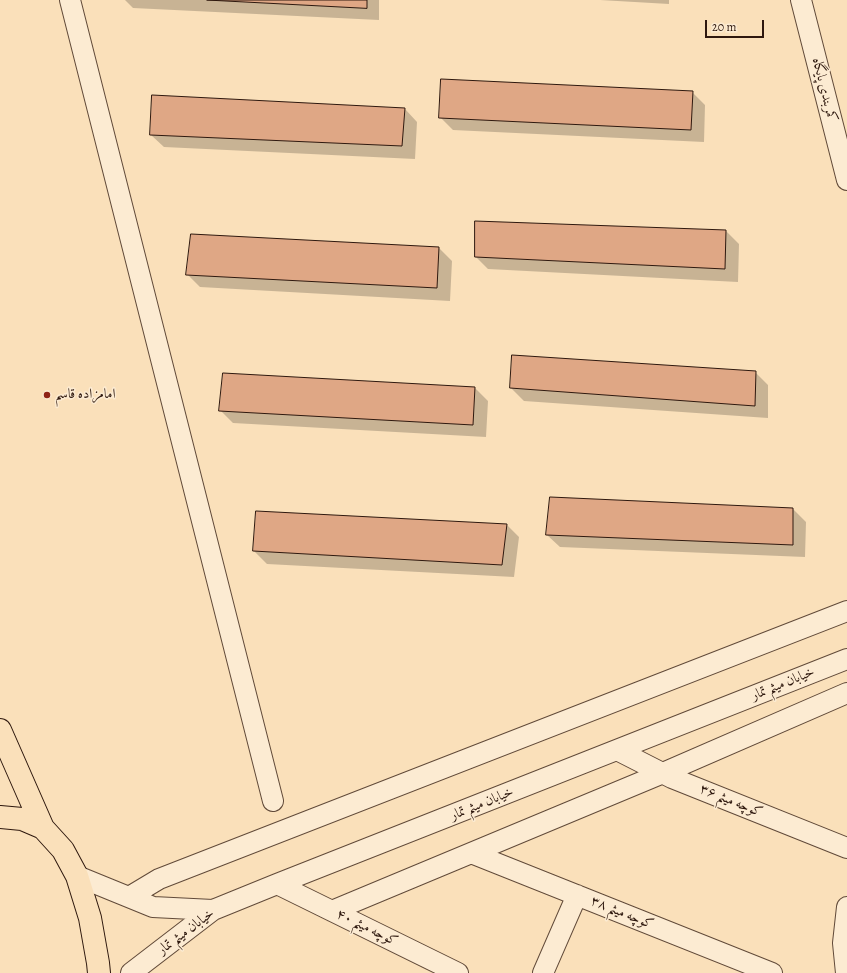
<!DOCTYPE html>
<html>
<head>
<meta charset="utf-8">
<style>
  body { margin:0 }
  #map { position:relative; width:847px; height:973px; overflow:hidden; background:#fae0ba; font-family:Alegreya,serif }
  canvas { display:block }
  .scale { position:absolute; left:705px; top:20px; width:59px; height:18px; box-sizing:border-box; border:2px solid #2e180e; border-top:0; padding-left:5px; font-size:12px; line-height:14px; white-space:nowrap; color:#2e180e; -webkit-text-stroke:3px #fcebd2; paint-order:stroke }
</style>
</head>
<body>
<div id="map">
<canvas width="847" height="973"></canvas>
<div class="scale">20 m</div>
</div>
<script>
const ctx = document.querySelector('canvas').getContext('2d');
ctx.lineJoin = 'round';
function fill(path, color) { ctx.fillStyle = color; ctx.fill(path, 'evenodd'); }
function stroke(path, color, width, dash) { ctx.strokeStyle = color; ctx.lineWidth = width; ctx.lineCap = dash ? 'butt' : 'round'; ctx.setLineDash(dash || []); ctx.stroke(path); }
function write(font, color, halo, rows, align = 'center') {
  ctx.font = font + ' Alegreya,Amiri,serif'; ctx.lineWidth = 3; ctx.setLineDash([]); ctx.textBaseline = 'middle'; ctx.strokeStyle = halo; ctx.fillStyle = color; for (const [text, x, y, turn = 0] of rows) {
    ctx.save(); ctx.translate(x, y); ctx.rotate((+turn || 0) * Math.PI / 180); ctx.textAlign = isNaN(turn) ? turn : align; if (halo) ctx.strokeText(text, 0, 0); ctx.fillText(text, 0, 0); ctx.restore();
  }
}
fill(new Path2D(`
  M125,0H379V20L133,8Z
  M600,0H669V4Z
  M692,92L705,105L704,142L453,130L440,117Z
  M405,109L417,122L415,159L164,147L151,135Z
  M726,231L739,244L738,282L488,269L476,257Z
  M439,248L452,261L450,301L200,287L187,274Z
  M755,372L768,385V418L524,401L511,388Z
  M475,388L488,401L486,437L233,423L220,410Z
  M793,509L806,522L805,557L560,547L547,535Z
  M507,525L519,537L514,577L267,564L254,551Z`), '#0003');
const building = new Path2D(`
  M207,0H367V8Z
  M441,79L693,91L691,130L439,118Z
  M152,95L405,108L402,146L150,135Z
  M475,221L726,230L725,269L475,257Z
  M191,234L439,247L437,288L186,275Z
  M512,355L756,371L755,406L510,388Z
  M223,373L475,387L473,425L219,411Z
  M550,497L793,508V545L546,535Z
  M256,511L507,524L502,565L253,551Z`);
fill(building, '#dfa785');
stroke(building, '#2e180e', 1);
const minor = new Path2D(`
  M70,0L273,801
  M801,0L847,180
  M617,750L672,778L847,848
  M471,853L772,973
  M77,876L153,907L213,910
  M277,884L458,973
  M129,897L159,879L847,611
  M332,911L663,773L847,693
  M131,973L213,910L277,884L847,659
  M543,973L577,895
  M846,973L843,943L847,907`);
const major = new Path2D(`
  M0,730L43,828
  M0,817L22,819L43,828L63,850L77,876L90,918L98,963L99,973`);
stroke(minor, '#614a39', 22);
stroke(major, '#2e180e', 24);
stroke(minor, '#fcebd2', 20);
stroke(major, '#fae0ba', 22);
for (const [x, y, r, color] of [
  [47,395,4,"#8f2418"]
]) { const dot = new Path2D(); dot.arc(x, y, r, 0, 2 * Math.PI); ctx.fillStyle = color; ctx.fill(dot); stroke(dot, '#fcebd2', 1.5); }
write('14px', '#2e180e', '#fcebd2', [
  ["کمربندی پایگاه",824,90,76],
  ["خیابان میثم تمار",783,684,-22],
  ["کوچه میثم ۳۶",731,801,22],
  ["خیابان میثم تمار",482,804,-22],
  ["کوچه میثم ۳۸",622,913,22],
  ["کوچه میثم ۴۰",367,928,26],
  ["خیابان میثم تمار",186,932,-37]
]);
write('14px', '#2e180e', '#fcebd2', [
  ["امامزاده قاسم",55,395]
], 'left');
</script>
</body>
</html>
